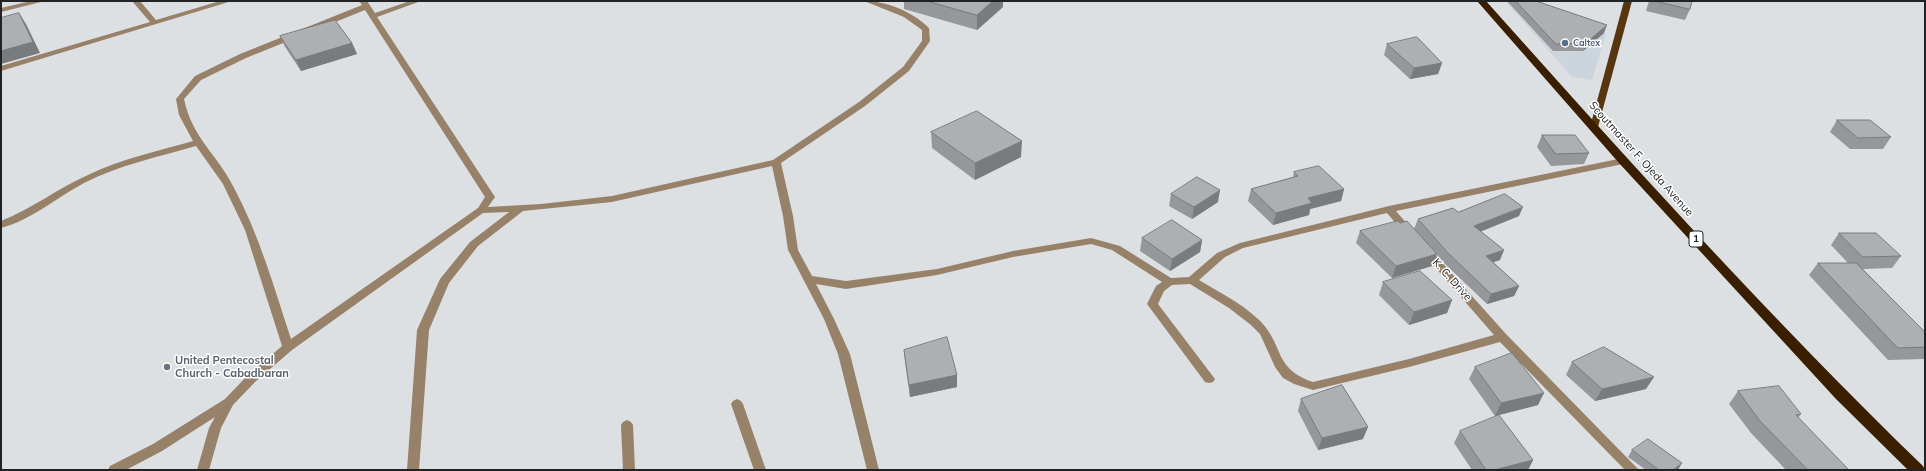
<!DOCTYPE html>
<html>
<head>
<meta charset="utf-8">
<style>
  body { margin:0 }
  #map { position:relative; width:1926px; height:471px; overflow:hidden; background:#dde0e3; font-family:Mulish,sans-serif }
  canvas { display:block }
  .frame { position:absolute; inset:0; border:2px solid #202223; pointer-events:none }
</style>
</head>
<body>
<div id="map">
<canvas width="1926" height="471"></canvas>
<div class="frame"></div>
</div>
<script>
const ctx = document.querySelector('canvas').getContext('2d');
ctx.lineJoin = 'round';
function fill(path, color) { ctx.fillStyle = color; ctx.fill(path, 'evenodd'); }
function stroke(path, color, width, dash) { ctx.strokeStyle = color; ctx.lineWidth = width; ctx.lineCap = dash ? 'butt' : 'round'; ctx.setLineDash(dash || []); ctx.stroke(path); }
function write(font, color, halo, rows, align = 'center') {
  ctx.font = font + ' Mulish,sans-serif'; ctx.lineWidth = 3; ctx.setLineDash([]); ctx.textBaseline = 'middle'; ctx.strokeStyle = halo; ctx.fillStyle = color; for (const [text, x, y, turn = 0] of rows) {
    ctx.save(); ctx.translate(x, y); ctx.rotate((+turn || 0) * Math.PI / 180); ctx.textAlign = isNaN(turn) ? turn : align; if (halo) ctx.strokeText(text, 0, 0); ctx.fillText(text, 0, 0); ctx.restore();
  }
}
fill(new Path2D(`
  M1505,1H1514L1606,33L1592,80L1572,77Z`), '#ccd4dd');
fill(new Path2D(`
  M31,1H45L1,12V8Z
  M132,1H140L156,20L220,1H232L1,71V66L150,22Z
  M359,1H367L375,13L410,1H421L377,17L495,197L488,207L541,204L612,196L773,160L859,102L903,67L922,41V30L904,17L864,1C887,1 913,12 929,28L930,41L909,71L865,106L781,163L793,216L798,250L812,276L846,281L937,269L1013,251L1091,238L1120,246L1171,278L1189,277L1217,253L1240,243L1389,206L1623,158L1626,159L1628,161L1623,164L1396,211L1414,232L1409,235L1405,234L1387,213L1243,248L1225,257L1199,280C1219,292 1241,303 1258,319C1285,344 1272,368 1313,382L1409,359L1494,335L1420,250L1421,248H1429L1506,334L1639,470H1625L1500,342L1409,367L1313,390L1294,384L1283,378L1275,367L1260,334L1251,325L1229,308L1190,284L1172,285L1164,291L1158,304L1215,379L1213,382L1209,383L1205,382L1147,304L1156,286L1162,282L1112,250L1091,244L1013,257L937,275L846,289L816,284L834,319L850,354L879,470H867L838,354L824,319L788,250L783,216L772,166L612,202L523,211L478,246L449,283L429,330L419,470H407L417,330L440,279L470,242L509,212L483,213L292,350L255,382L233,405L221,428L209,470H197L209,428L215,417L162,451L126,470H108L110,466L153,444L225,399L247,376L282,346L245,230L223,184L196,146C158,157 119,165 84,183C56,198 31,220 1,228V221C32,209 58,188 88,175C121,159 158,151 193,141L179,115L176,99L195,76L240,54L362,5ZM365,10L485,197L478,208L291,339C274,287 259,234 233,186C217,154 192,138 184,99L201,80L246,58Z
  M737,399L741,401L743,404L766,470H754L731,404L733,401Z
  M627,420L631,422L633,425L635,470H623L621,425L623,422Z`), '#988169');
fill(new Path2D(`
  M1624,1H1632L1598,127L1594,130L1591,129L1590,127Z`), '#553611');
fill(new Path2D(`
  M1477,1H1486C1628,160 1770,318 1923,466L1925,470H1908L1836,399L1619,163Z`), '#391f00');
fill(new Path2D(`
  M904,1H1003V7L977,30L904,9Z
  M1507,1H1536L1562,10L1604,33L1583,51H1553Z
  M1649,1H1692L1690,9L1685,20L1646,11Z
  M280,36L352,43L357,54L301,71L285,47Z
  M1387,44L1442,63L1438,74L1410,79L1384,55Z
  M1837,120L1891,137L1883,149H1850L1830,132Z
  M931,132L1021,157L975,180L932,148Z
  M1542,135L1589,153L1584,164L1551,166L1537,147Z
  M1294,172L1344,189L1341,201L1310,209L1309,215L1273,225L1248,201L1251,189L1293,177Z
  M1171,194L1218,202L1192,219L1169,206Z
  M1458,212L1519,216L1481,231L1500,260L1493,262L1519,286L1514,296L1487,304L1444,263L1414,229L1418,219Z
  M1400,223L1432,266L1392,278L1356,243L1360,231Z
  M1839,233L1901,256L1892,268L1863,269L1925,332V359L1888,360L1809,275L1818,263H1848L1831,245Z
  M1142,238L1202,240L1200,252L1170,271L1140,251Z
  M1383,282L1452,300L1447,313L1409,325L1379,295Z
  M904,350L957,375V387L910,397L905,362Z
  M1572,362L1646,389L1595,401L1566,375Z
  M1475,367L1538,405L1495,416L1469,379Z
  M1738,391L1801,414L1798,418L1849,470H1786L1751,433L1729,404Z
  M1301,399L1363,439L1318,450L1298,411Z
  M1460,431L1533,460L1528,470H1472L1454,443Z
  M1632,450L1678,470H1646L1628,457Z`), '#95979a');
fill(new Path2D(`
  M993,1H1003V7L977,30V15Z
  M19,13L26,24L40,53L1,64V51Z
  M1607,25L1604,33L1583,51L1586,43Z
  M352,43L357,54L301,71L296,60Z
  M1442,63L1438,74L1410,79L1414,68Z
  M1022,141L1021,157L975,180V163Z
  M1344,189L1341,201L1310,209L1309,215L1273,225L1276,213L1308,198Z
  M1220,190L1218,202L1192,219L1194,207Z
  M1523,207L1519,216L1470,236L1474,226Z
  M1202,240L1200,252L1170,271L1172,259Z
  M1504,250L1500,260L1482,266L1486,256Z
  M1437,254L1432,266L1392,278L1396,266Z
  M1519,286L1514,296L1487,304L1491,294Z
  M1452,300L1447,313L1409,325L1414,312Z
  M957,375V387L910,397L909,385Z
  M1654,377L1646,389L1595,401L1602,389Z
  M1544,393L1538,405L1495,416L1501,403Z
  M1368,427L1363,439L1318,450L1322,438Z
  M1533,460L1528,470H1494Z
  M1682,463L1678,470H1673Z`), '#797b7d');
const building = new Path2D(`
  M927,1H993L977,15Z
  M1516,1H1536L1607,25L1586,43L1556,44Z
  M1655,1H1692L1690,9Z
  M19,13L33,42L1,51V18Z
  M335,20L352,43L296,60L280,36Z
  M1417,37L1442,63L1414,68L1387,44Z
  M977,111L1022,141L975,163L931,132Z
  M1837,120H1870L1891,137L1858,138Z
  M1542,135H1575L1589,153L1556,154Z
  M1319,166L1344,189L1308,198L1312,203L1276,213L1251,189L1298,176L1294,172Z
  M1197,177L1220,190L1194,207L1171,194Z
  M1505,194L1523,207L1474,226L1504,250L1486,256L1519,286L1491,294L1448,253L1418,219L1453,208L1458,212Z
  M1172,220L1202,240L1172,259L1142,238Z
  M1398,221L1400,223L1407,221L1437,254L1396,266L1360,231Z
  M1839,233H1876L1901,256L1863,257Z
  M1818,263H1856L1925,332V347L1898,348Z
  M1420,271L1452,300L1414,312L1383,282Z
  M947,337L957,375L909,385L904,350Z
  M1604,347L1654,377L1602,389L1572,362Z
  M1512,353L1544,393L1501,403L1475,367Z
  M1342,385L1368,427L1322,438L1301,399Z
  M1779,386L1801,414L1796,415L1849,470H1808L1760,421L1738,391Z
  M1499,415L1533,460L1494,470H1486L1460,431Z
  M1648,439L1682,463L1673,470H1659L1632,450Z`);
fill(building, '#adb0b3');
stroke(building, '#797b7d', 1);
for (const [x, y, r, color] of [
  [1565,43,4,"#5c6f8a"],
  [167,367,4,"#6b7280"]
]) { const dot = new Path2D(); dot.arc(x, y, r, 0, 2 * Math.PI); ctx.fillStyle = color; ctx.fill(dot); stroke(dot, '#fff', 1.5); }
write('bold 9px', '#4e5e75', '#fff', [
  ["Caltex",1573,43]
], 'left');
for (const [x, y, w] of [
  [1696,239,14]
]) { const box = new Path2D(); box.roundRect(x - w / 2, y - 8, w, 16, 3); ctx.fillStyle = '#fff'; ctx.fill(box); stroke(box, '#202223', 1); }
write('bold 10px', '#202223', null, [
  ["1",1696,239]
]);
write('11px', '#202223', '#fff', [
  ["Scoutmaster F. Ojeda Avenue",1641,159,48],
  ["K. C. Drive",1452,280,48]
]);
write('bold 11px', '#5b616d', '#fff', [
  ["United Pentecostal",175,361],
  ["Church - Cabadbaran",175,374]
], 'left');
</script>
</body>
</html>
